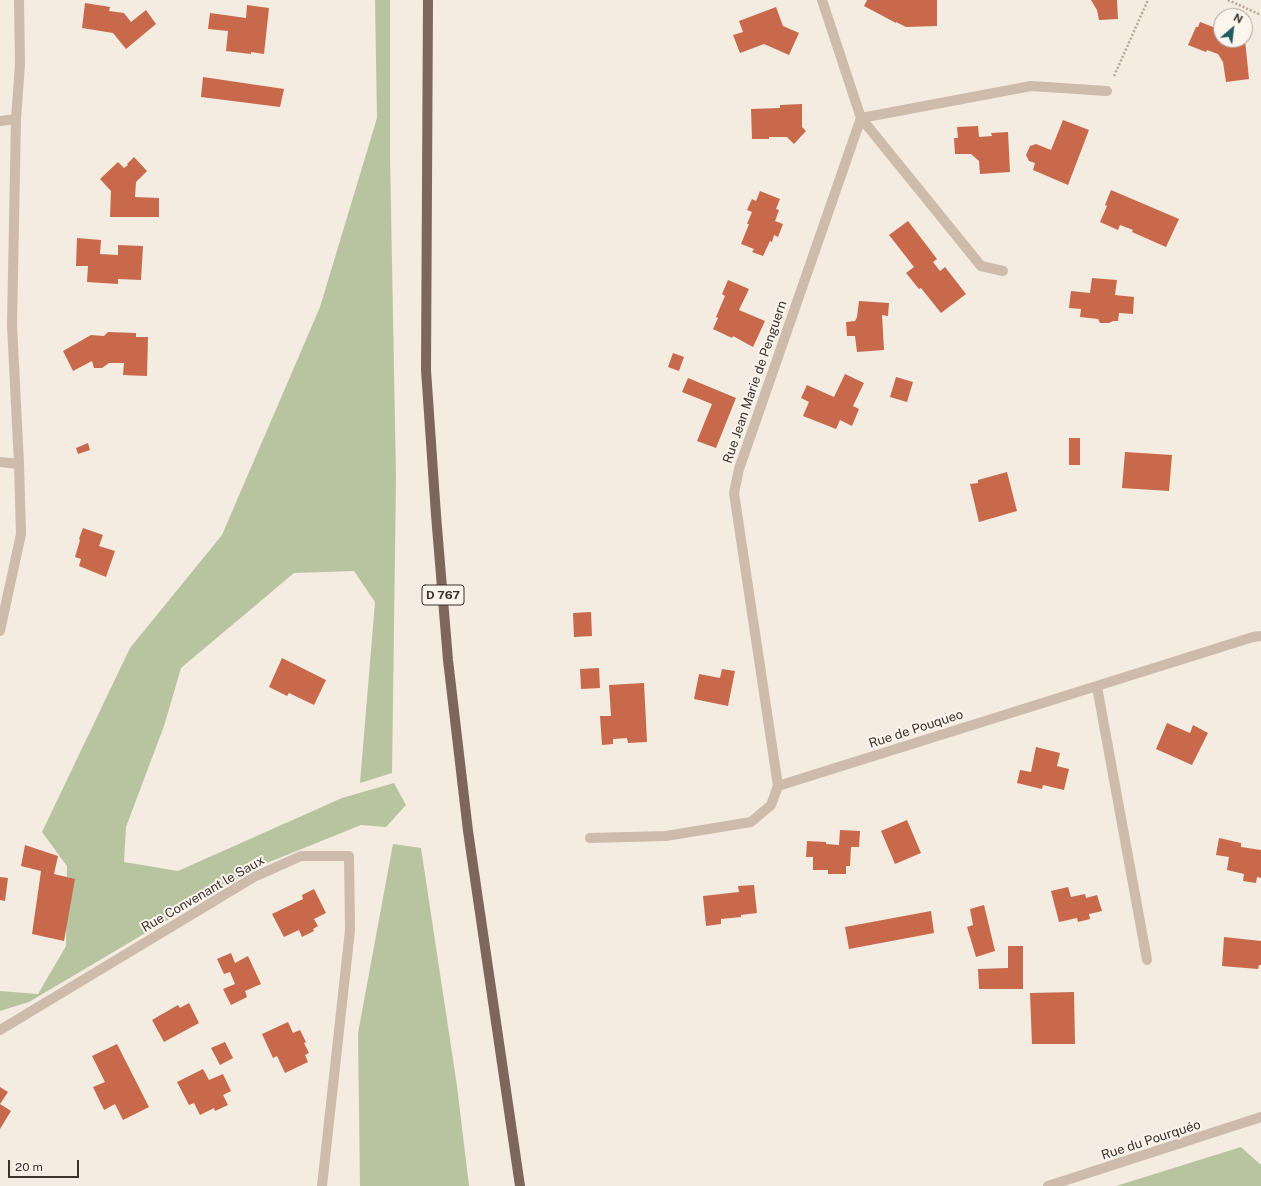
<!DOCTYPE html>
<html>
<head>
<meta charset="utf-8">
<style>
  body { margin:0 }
  #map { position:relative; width:1261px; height:1186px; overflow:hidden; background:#f4ebe1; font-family:"Public Sans",sans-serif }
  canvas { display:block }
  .north { position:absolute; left:1213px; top:8px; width:40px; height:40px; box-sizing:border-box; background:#fbf5ee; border:1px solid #aea6a0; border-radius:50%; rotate:28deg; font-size:11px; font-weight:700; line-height:16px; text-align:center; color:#3b302b }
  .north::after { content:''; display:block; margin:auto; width:14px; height:18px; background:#1f5a5e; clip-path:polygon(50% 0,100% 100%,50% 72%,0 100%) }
  .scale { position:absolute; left:8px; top:1160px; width:71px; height:18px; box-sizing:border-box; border:2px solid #3b302b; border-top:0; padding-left:5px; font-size:12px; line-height:14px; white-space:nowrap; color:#3b302b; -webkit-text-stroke:3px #fbf5ee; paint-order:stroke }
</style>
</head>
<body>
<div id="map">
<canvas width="1261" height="1186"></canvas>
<div class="north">N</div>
<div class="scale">20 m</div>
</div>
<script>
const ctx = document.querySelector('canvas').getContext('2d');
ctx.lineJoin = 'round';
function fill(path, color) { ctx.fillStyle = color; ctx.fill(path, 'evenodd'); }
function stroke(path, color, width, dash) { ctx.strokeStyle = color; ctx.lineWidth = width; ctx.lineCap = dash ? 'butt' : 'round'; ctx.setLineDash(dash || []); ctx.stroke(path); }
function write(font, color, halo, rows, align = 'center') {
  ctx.font = font + ' "Public Sans",sans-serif'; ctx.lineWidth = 4; ctx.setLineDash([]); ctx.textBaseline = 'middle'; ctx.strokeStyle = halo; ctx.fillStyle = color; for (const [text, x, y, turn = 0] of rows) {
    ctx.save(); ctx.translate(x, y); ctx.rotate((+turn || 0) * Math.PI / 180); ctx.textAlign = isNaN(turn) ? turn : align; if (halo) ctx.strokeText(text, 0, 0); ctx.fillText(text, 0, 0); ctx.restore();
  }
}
fill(new Path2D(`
  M375,0H390V155L396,478L392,773L360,783L375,602L354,571L294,573L181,668L164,726L126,827L124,862L178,871L342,798L394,783L406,805L386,827L361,825L257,867L29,1002L0,1011V991L38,994L66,946L67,866L42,832L130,648L222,535L320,307L377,118Z
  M393,844L421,848L457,1086L469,1186H360L358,1033Z
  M1241,1147L1261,1165V1186H1116Z`), '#b8c4a0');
fill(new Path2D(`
  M867,0H937V26L906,27L896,22V23L864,6Z
  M1091,0H1117L1118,19L1099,20L1097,10Z
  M85,3L110,7L109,11L124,13L131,22L146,10L156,24L126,49L113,33L82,28Z
  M247,5L269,8L264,54L251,52V54L226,51L228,31L208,29L210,13L246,18Z
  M776,7L783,26L799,33L789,55L764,44L740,53L733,35L743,32L739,21Z
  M1200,22L1221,30V40H1245L1249,79L1226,82L1223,62L1218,54L1207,50L1206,52L1188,45L1196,27H1198Z
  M203,77L284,89L280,107L201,97Z
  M802,104V127L806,131L794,144L787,137H769V139H752L751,109L780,108V105Z
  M1063,120L1089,130L1068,185L1033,170L1035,163L1029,161L1026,155L1030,146L1036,144L1051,150Z
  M978,126L979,137L992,136L991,133L1008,132L1010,172L980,174L979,161L971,154H955L954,138H958L957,127Z
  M134,157L147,171L136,182L135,197L159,198V217H110L111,191L100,179L118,162L124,168L128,165L127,164Z
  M1111,190L1179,219L1166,247L1132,232L1133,230L1120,225L1118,230L1100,222L1107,206L1105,205Z
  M760,191L780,199L776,209L779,210L775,221L783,224L778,237L774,235L772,242L770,241L763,256L752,252L754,249L741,244L749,224H747L752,212L747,210L752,199L756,201Z
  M908,221L937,259L933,262L940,271L945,267L966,294L941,313L921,288L919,289L906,273L914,267L889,235Z
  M77,238L101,240L100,254L118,255V245L143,246L141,280L118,279V284L87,282L88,266H76Z
  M1092,278L1117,280L1115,295L1134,297L1133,314L1119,313L1118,321H1113L1109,323H1100L1098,319L1080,317L1081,309L1069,308L1071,291L1090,293Z
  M728,280L749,289L739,310L765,321L753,347L733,336L732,338L713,329L718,318L716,317L725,296L722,294Z
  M859,301L889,303L888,316L882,315L884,350L857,352L855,336H847L846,322L855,321L857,317Z
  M108,332L136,333V337H148L147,376L123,375L124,363H109L102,368H94L92,361L73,371L63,351L91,335L104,336Z
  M673,353L684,357L679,371L668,367Z
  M845,374L864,383L853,406L859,409L852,426L840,420L836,429L803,416L809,402L801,398L807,385L834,397Z
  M896,377L913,382L907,402L890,397Z
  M688,378L736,398L716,448L697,441L712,404L682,392Z
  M1069,438H1080V465H1069Z
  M88,443L90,450L78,454L76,448Z
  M1125,452L1172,455L1169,491L1122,488Z
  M1007,472L1017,511L979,522L970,484L978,483V480Z
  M83,528L103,535L99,546L115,551L106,577L79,566L81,559L75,557L80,540L79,539Z
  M591,612L592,636L574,637L573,613Z
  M282,658L326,680L314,705L289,693L287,696L269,687Z
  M599,668L600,688L581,689L580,669Z
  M722,669L735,671L728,706L694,699L699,674L720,678Z
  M644,683L647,742L628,743L627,738L613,739V744L602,745L600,716H611L609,685Z
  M1167,723L1190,733L1193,725L1208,733L1192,765L1156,749Z
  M1036,747L1060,753L1057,766L1069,769L1064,790L1043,785L1042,789L1017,783L1020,770L1031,772Z
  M907,820L921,853L895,864L881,831Z
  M840,830L860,831L859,847H851L850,866H846V874H828V870H813V857H806L807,841L826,842V844L839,845Z
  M1219,838L1241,843V847L1261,850V878L1257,877L1256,883L1243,881L1244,874L1227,870L1229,857L1216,855Z
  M25,845L58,856L54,874L75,879L64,941L32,934L41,871L21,866Z
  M0,877L8,878L5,901L0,900Z
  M754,885L757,913L741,915V917L721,919V924L706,926L703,896L739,892L738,886Z
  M1068,887L1071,897L1085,894L1086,898L1097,895L1102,911L1089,914L1090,919L1078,922L1077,918L1059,922L1051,891Z
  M314,889L326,913L314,919L318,926L313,929L314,931L302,937L299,930L284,937L272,914L303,899L302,895Z
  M984,905L995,951L976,957L967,927L973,925L970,909Z
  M931,911L934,933L849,949L845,927Z
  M1224,937L1261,941V965H1259L1258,969L1222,966Z
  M1008,946H1023V989H979L978,969L1008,968Z
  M231,953L235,963L248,956L261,984L245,991L247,997L231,1005L223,989L235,984L230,972L224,974L217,959Z
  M1074,992L1075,1044H1032L1030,993Z
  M189,1003L199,1023L164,1042L152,1020L178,1005L180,1008Z
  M288,1022L293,1033L300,1030L306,1042L304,1043L309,1053L305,1055L308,1062L285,1073L277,1056L273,1058L262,1034Z
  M225,1042L233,1058L220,1065L211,1048Z
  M117,1044L149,1107L123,1120L115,1104L104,1110L93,1087L105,1082L92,1056Z
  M203,1069L209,1080L223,1074L231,1091L223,1095L228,1105L215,1111L214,1108L200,1115L194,1103L189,1105L177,1082Z
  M0,1087L8,1092L0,1104L11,1111L0,1129Z`), '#c8694b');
stroke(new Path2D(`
  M1228,0L1261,15
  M1114,76L1148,0`), '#b9a596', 2.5, [2, 2]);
stroke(new Path2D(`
  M861,118L981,266L1003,271`), '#cdbbac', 10);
stroke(new Path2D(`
  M861,118L1031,86L1107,91
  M0,121L16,119
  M0,462L19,464
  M0,631L21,534L19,464L12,325L16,119L20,64L19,0
  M1097,687L1147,960
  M778,786L734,493L739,469L861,118L822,0
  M590,838L666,836L751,822L771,805L778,786L1253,637L1261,636
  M0,1030L254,877L301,856H349L350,930L322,1186
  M1048,1186L1261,1117`), '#cdbbac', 10);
stroke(new Path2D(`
  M428,0L426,370L436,515L448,660L468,831L520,1186`), '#7d675c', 10);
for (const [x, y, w] of [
  [443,595,42]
]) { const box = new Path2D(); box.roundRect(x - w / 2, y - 10, w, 20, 3); ctx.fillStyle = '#fbf5ee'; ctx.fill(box); stroke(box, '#3b302b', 1); }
write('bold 12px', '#3b302b', null, [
  ["D 767",443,595]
]);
write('13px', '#3b302b', '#fbf5ee', [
  ["Rue Jean Marie de Penguern",755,382,-71],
  ["Rue de Pouqueo",916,729,-18],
  ["Rue Convenant le Saux",203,894,-30],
  ["Rue du Pourquéo",1151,1140,-18]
]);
</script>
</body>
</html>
